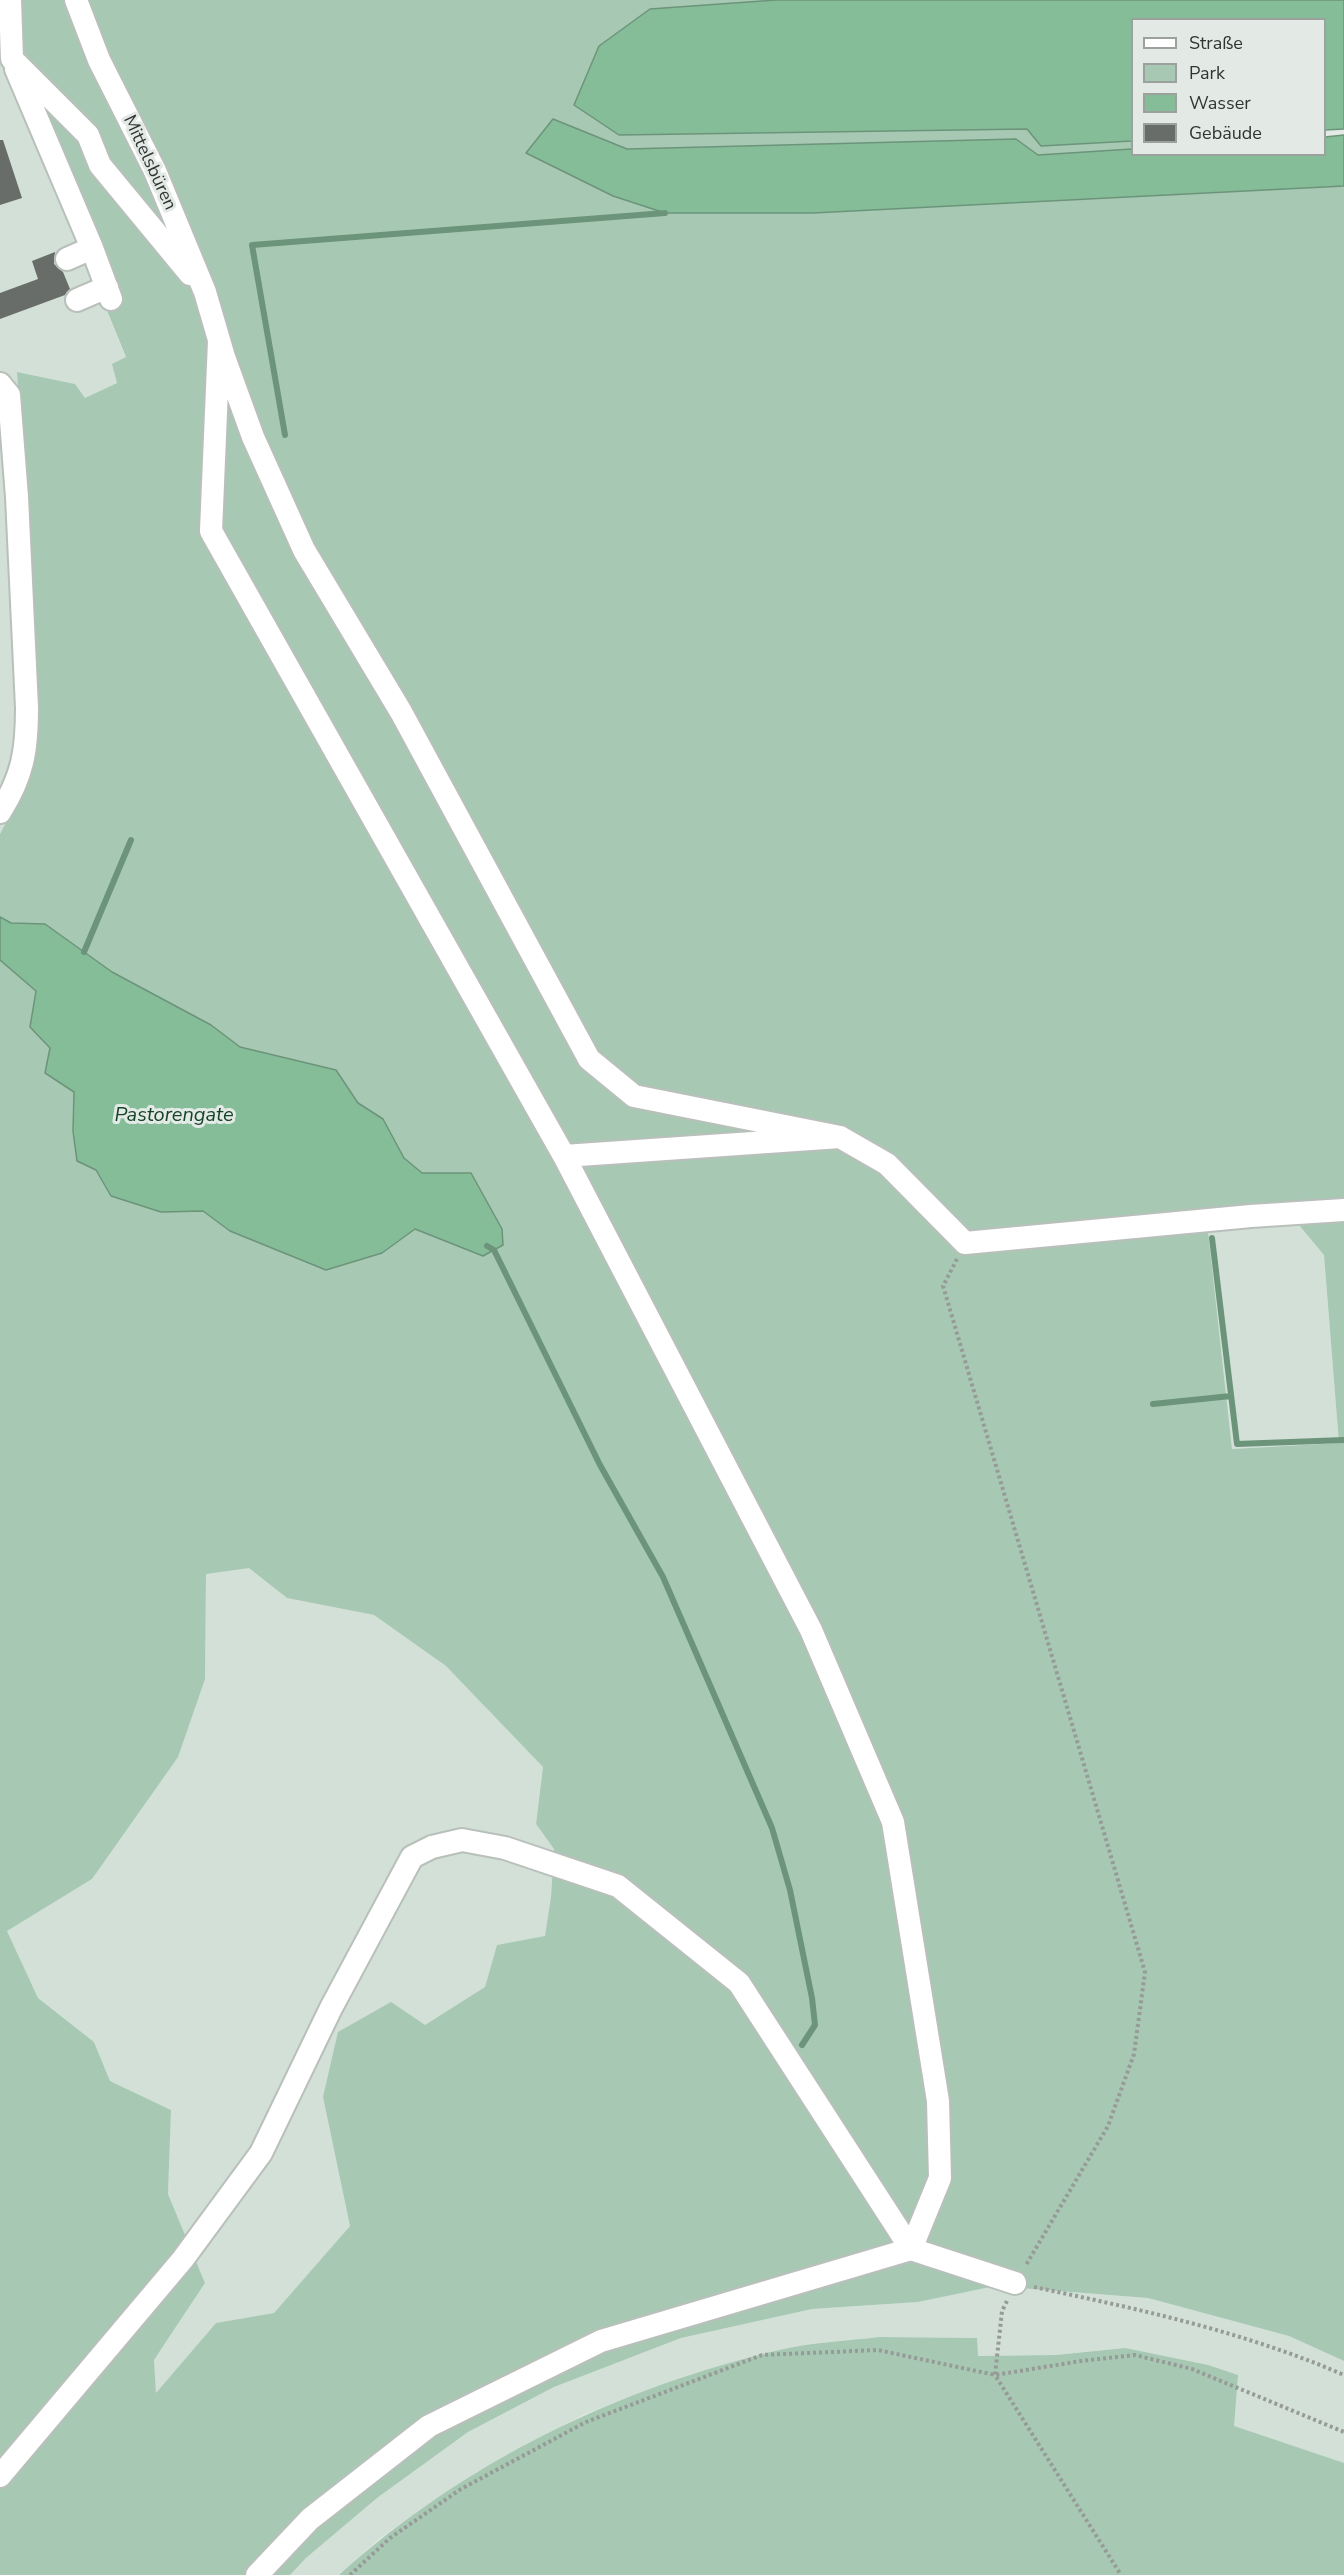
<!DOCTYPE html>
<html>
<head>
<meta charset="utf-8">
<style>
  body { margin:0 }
  #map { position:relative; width:1344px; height:2575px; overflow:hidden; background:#e3eae5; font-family:"Nunito Sans",sans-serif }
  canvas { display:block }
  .legend { position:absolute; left:1131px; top:18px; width:195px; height:138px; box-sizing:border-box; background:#e3eae5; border:2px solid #9ca19e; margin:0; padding:8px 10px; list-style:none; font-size:18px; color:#323433 }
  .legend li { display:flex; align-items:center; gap:12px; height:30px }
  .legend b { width:30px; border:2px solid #9ca19e }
</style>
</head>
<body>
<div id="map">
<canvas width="1344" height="2575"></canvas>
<ul class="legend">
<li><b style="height:8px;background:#fff"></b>Straße</li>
<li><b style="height:16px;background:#a7c8b2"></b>Park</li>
<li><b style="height:16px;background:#85bd99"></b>Wasser</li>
<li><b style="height:16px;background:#686d69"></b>Gebäude</li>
</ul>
</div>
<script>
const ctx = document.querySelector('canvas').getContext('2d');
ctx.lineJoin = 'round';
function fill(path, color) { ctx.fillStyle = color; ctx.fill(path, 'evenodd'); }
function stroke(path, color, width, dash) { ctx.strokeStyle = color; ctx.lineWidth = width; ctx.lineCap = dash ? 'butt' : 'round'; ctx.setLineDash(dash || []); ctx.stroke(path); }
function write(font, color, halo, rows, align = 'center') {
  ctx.font = font + ' "Nunito Sans",sans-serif'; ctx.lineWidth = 6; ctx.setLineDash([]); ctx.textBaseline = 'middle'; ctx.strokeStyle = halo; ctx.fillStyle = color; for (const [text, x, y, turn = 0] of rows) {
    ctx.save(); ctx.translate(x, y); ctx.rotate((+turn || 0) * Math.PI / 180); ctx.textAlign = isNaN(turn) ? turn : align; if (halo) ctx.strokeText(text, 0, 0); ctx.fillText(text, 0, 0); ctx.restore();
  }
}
fill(new Path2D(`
  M0,49L126,358L117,383L85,398L75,384L17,372L27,551L28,780L0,834Z
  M1298,1224L1324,1255L1339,1443L1232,1449L1208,1231Z
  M249,1567L287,1598L374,1615L446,1666L543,1767L536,1824L554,1849L551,1897L545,1937L497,1945L485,1987L425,2025L323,2097L350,2226L274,2313L216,2323L156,2394L154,2360L205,2283L168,2194L171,2110L110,2081L94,2042L38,1998L7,1931L92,1879L205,1679L206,1573Z
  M995,2286L1148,2298L1289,2336L1344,2361V2575L1125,2348L1056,2355L977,2356V2338L879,2337L786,2349L682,2377L583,2415L488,2466L419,2510L378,2540L339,2575H290L306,2558L377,2498L468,2432L554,2387L681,2338L812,2309L918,2302Z`), '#d2e0d7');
fill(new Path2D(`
  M0,0H776L650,9L1028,129L1041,146L1132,141V149L1038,155L1016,139L627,149L553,119L527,153L613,196L665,213H813L1344,186V2361L1289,2336L1148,2298L995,2286L918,2302L812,2309L681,2338L554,2387L468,2432L377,2498L306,2558L290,2575H0V960L36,991L30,1027L50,1048L45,1074L74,1092L73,1131L111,1196L161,1212L203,1211L230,1231L326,1270L382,1253L415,1229L483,1256L471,1173H422L404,1158L383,1119L358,1103L336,1070L240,1047L211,1025L112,972L45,924L11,923L0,917V834L28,780L27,551L17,372L75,384L85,398L117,383L112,364L126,357L0,49ZM1298,1224L1324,1255L1339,1443L1232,1449L1208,1231ZM249,1568L287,1598L374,1615L446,1666L543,1767L536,1824L554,1849L551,1897L545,1936L497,1945L485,1987L425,2025L391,2002L338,2032L323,2097L350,2226L274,2313L216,2323L156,2393L154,2360L205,2283L168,2194L171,2110L110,2081L94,2042L38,1998L7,1931L92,1879L178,1757L205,1679L206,1574Z
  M879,2337L977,2338L978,2356L1056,2355L1125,2348L1208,2365L1238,2375L1234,2426L1344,2463V2575H339C464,2462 621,2386 784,2349C815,2342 848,2341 879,2337Z`), '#a7c8b2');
const water = new Path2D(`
  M776,0H1344V129L1325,130L1324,20H1132V141L1041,146L1027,129L619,135L574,105L599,46L650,9Z
  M553,119L627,149L1016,139L1038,155L1132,149V154H1324L1325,137L1344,135V186L813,213H665L613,196L526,153Z
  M0,917L11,923L45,924L112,972L211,1025L240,1047L336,1070L358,1103L383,1119L404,1158L422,1173H471L502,1229L503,1245L483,1256L415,1229L382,1253L326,1270L230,1231L203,1211L161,1212L111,1196L96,1170L77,1161L73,1131L74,1092L45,1073L50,1048L30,1027L36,991L0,960Z`);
fill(water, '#85bd99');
stroke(water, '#6c947a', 1.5);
stroke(new Path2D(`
  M285,435L252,245L665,213
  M84,952L131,840
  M1212,1238L1237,1444L1344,1440
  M487,1246L494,1250L600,1465L663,1577L772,1828L790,1890L812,1998L815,2025L802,2045
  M1153,1404L1231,1396`), '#6c947a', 6);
fill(new Path2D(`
  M0,140H3L22,198L0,205Z
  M55,252L54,264L63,272L70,289L65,295L0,319V293L38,279L32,261Z`), '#686d69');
const minor = new Path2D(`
  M10,0L12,59L88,135L100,165L190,274
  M76,0L99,60L155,171L205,292L224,357L253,437L304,550L401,712L589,1059L634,1096L840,1137
  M16,69L92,248L111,299
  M67,259L92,248
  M77,300L107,287
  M219,341L211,531L564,1156L811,1630L893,1822L938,2101L940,2178L911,2249L601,2341L429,2426L310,2519L257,2575
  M0,384L9,395L17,497L27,708C27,750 23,776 0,812
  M564,1156L840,1137L887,1164L965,1243L1251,1216L1344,1210
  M0,2476L183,2259L261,2153L331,2008L412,1857L432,1847L462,1840L505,1848L618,1886L739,1983L911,2249L1015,2283`);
stroke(minor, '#b9c0bb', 26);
stroke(new Path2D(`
  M957,1259L943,1286L1145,1972L1134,2054L1108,2126L1026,2265
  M1034,2287C1139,2309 1245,2332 1344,2375
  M1007,2301L1002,2311L995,2375L1121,2575
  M350,2575L390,2538L461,2489L586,2422L762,2355L878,2350L995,2375L1081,2361L1135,2355L1192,2369L1344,2432`), '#969b98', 4, [3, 3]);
stroke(minor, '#fff', 22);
write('18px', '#323433', '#e3eae5', [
  ["Mittelsbüren",149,163,65]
]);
write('italic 20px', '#17432a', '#e3eae5', [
  ["Pastorengate",174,1116]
]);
</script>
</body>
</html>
